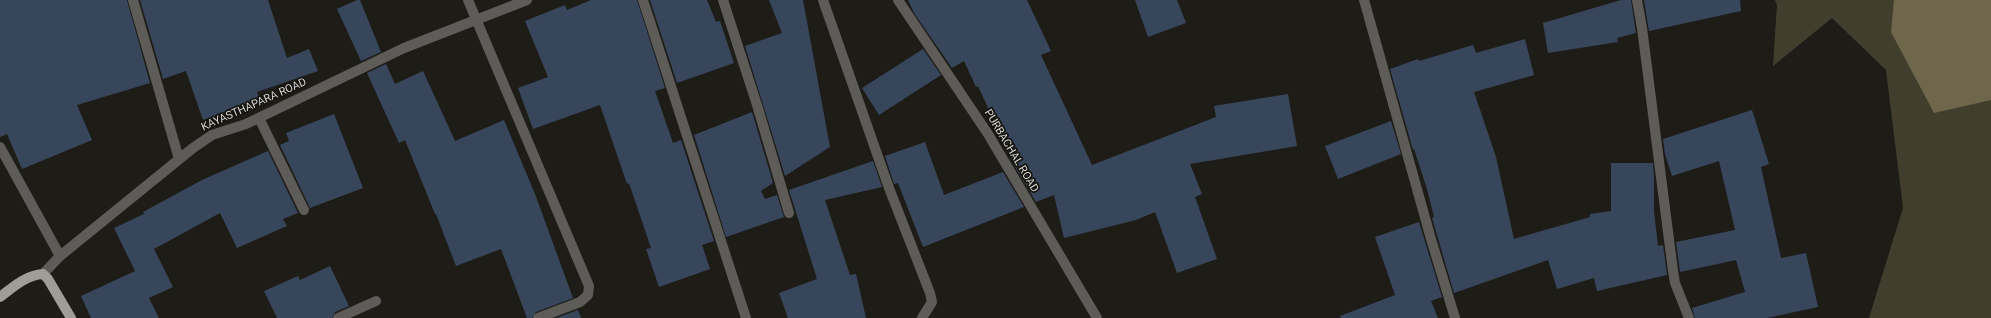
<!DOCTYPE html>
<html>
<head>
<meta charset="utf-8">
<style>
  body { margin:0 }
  canvas { display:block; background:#1d1c17 }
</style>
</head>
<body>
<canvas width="1991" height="318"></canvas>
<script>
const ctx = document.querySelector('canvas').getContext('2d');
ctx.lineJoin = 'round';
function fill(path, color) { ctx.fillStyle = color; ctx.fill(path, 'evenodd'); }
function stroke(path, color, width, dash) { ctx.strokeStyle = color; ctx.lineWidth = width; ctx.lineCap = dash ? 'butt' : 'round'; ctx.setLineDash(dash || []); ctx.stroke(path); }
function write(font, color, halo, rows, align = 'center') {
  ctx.font = font + ' Roboto,sans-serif'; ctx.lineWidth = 3.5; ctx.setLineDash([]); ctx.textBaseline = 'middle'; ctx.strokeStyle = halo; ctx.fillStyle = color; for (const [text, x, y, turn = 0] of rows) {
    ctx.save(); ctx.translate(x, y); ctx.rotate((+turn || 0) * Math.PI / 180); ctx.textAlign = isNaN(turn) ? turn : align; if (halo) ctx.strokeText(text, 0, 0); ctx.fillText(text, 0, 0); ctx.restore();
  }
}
fill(new Path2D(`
  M1775,0H1991V318H1869L1903,208L1886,70L1832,18L1773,66L1777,5Z`), '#423e2e');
fill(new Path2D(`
  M1894,0H1991V100L1934,113L1891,32Z`), '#6f674c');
fill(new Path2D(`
  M0,0H127L150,83L77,105L92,140L22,169L7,134L0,137Z
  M140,0H268L287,58L309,49L318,71L257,92L260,99L226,110L227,111L203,120L186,71L163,79Z
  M357,0H360L381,52L361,61L337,9Z
  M591,0H637L665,88L655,91L673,143L681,140L714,241L702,245L710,269L659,287L646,249L651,248L629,183L627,184L600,105L533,129L518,88L548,77L525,21L565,5L567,10Z
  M650,0H707L716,22L720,21L734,63L677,83Z
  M769,0H803L830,147L785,176L745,46L782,33Z
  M908,0H1027L1051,51L1041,55L1092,165L1216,117L1214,106L1288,94L1297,146L1190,164L1202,194L1195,197L1217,259L1177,273L1155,212L1136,220L1064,238L1054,195L1036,202L1015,167L978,86L976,87L964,61L952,68L914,13Z
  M1135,0H1177L1186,23L1148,37Z
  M1621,0H1631L1636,33L1617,38L1618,42L1548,53L1543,23Z
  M1644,0H1740L1741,11L1649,31Z
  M1525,39L1534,75L1474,92L1496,157L1514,239L1590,217V214L1611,211V163H1653L1654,177V211L1658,246L1663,245L1667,275L1597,291L1594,278L1557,289L1548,260L1454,293L1432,218L1434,217L1427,189L1414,149L1413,150L1390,69L1418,59L1419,61L1473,45L1476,53Z
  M923,49L941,75L879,115L862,88Z
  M386,64L395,84L423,71L455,141L504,120L535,194L573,298L536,312L532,318H527L501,249L456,266L436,214H435L405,140L399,143L367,73Z
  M1752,110L1769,164L1761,167L1781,258L1806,253L1818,307L1767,318H1695L1692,308L1745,292L1736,260L1680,272L1676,242L1735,230L1719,161L1672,176L1665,154L1663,139Z
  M752,112L773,183L761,191L765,199L777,195L784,217L726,237L694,135Z
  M334,114L363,188L310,208L280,145L289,141L286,133Z
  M1391,121L1401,154L1338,179L1325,146Z
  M925,142L944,195L1003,172L1024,207L923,247L898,183L894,184L885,156Z
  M268,151L298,213L283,219L287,226L237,248L220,213L154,249L173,287L149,298L159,318H91L81,296L135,271L114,228L144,214L143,212L202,180Z
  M873,161L882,187L825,200L850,275L856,274L866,318H788L779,293L817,279L789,190Z
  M1419,222L1442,297L1431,301L1438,318H1341L1340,316L1395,295L1375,237Z
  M330,266L349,306L335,312L332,318H277L264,291L298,276L300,280Z
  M578,310L581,318H556Z`), '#38465c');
stroke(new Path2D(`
  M133,0L179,159
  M468,0L589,286L588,295L580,302L538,318
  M643,0L746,318
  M723,0L757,105L789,213
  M823,0L889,188L930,293L932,302L922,318
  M898,0L988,134L1097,318
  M1364,0L1431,239L1455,318
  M1637,0L1642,28L1673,271L1675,283L1689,318
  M259,118L304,210
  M0,147L60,256
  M43,274L60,256L193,148L212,135L246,124L404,48L527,0
  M338,318L376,301`), '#5d5c59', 10);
stroke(new Path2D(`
  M0,297C13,287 26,275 43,274L48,279L71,318`), '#9f9d98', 10);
write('11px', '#d7d6d3', '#14130e', [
  ["KAYASTHAPARA ROAD",254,105,-24],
  ["PURBACHAL ROAD",1011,151,59]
]);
</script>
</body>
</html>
